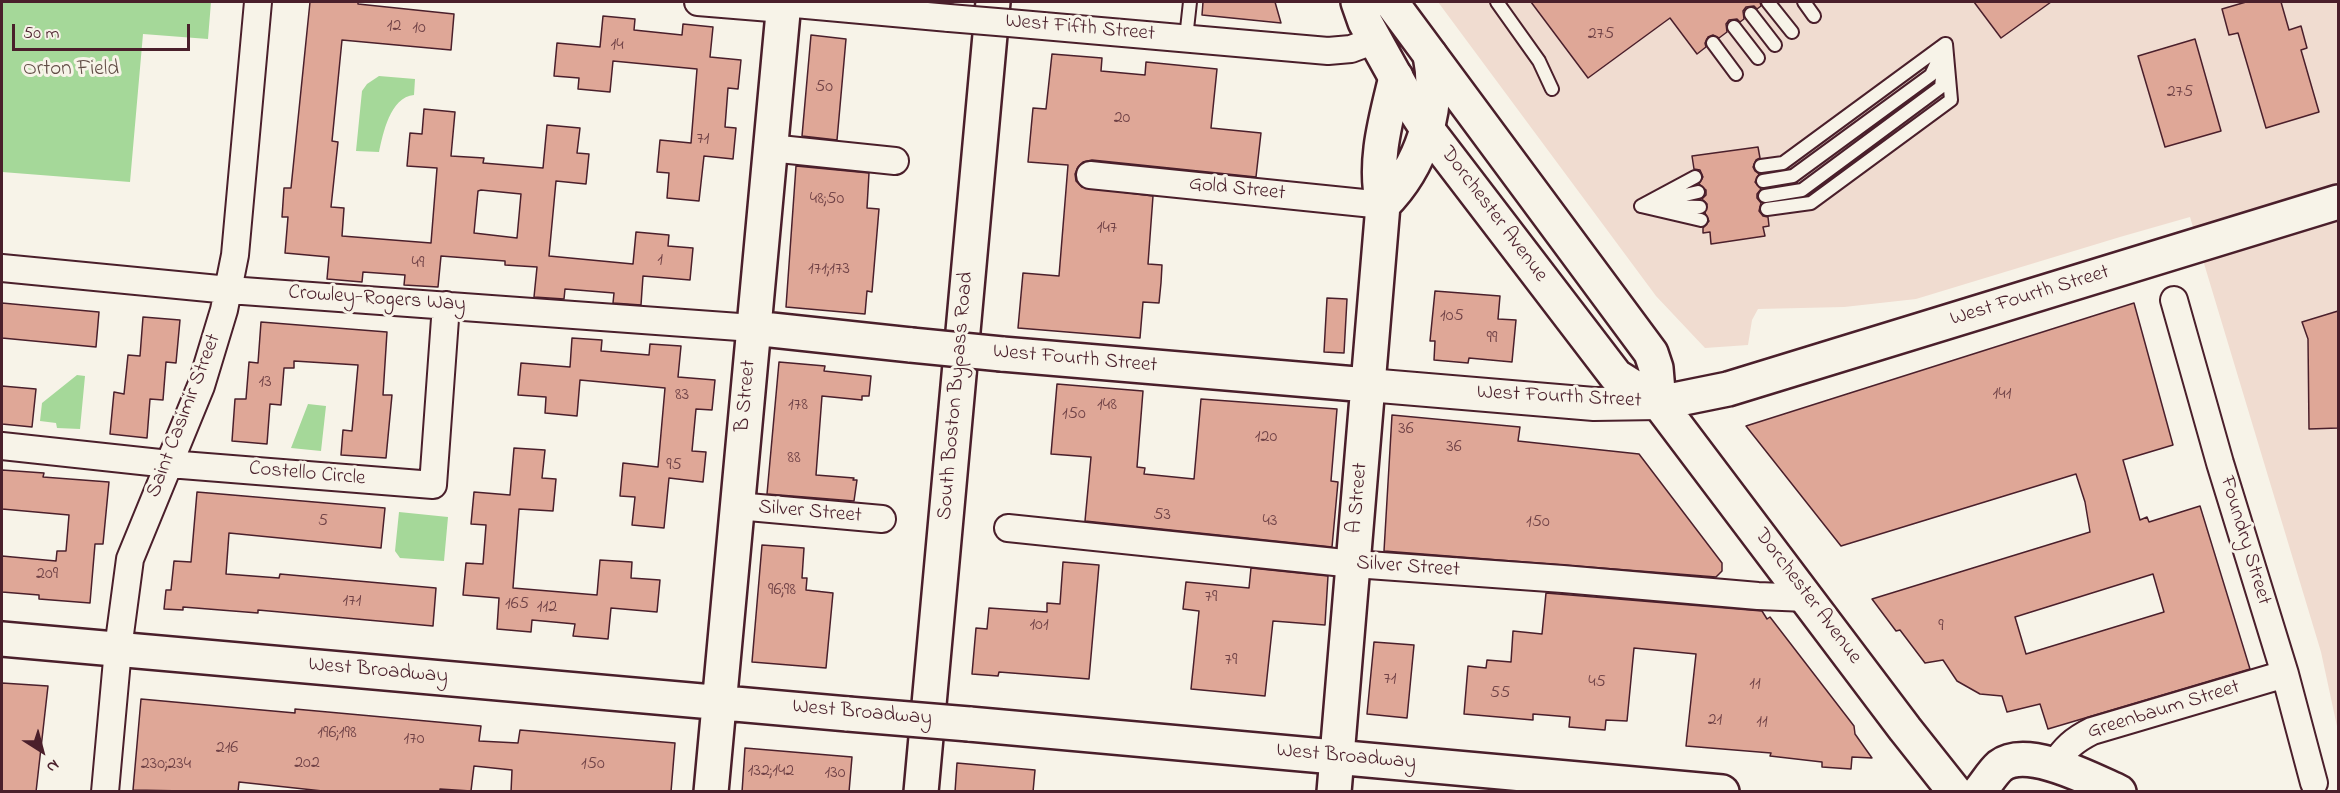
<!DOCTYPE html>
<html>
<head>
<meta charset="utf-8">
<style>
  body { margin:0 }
  #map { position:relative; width:2340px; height:793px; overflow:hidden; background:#f7f3e8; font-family:"Indie Flower",sans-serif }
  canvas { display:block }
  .frame { position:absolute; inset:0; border:3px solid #4a1f2b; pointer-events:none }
  .north { position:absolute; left:12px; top:721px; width:60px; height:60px; -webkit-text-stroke:4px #f7f3e8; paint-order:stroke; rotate:144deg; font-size:16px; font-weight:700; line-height:24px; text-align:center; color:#4a1f2b }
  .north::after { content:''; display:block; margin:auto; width:21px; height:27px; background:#4a1f2b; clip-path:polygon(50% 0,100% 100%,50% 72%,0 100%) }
  .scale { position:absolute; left:12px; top:24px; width:178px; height:27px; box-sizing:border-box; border:3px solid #4a1f2b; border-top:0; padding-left:8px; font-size:18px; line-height:21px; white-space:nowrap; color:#4a1f2b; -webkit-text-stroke:4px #f7f3e8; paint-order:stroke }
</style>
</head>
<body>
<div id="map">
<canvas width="2340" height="793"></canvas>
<div class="frame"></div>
<div class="north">N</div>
<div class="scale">50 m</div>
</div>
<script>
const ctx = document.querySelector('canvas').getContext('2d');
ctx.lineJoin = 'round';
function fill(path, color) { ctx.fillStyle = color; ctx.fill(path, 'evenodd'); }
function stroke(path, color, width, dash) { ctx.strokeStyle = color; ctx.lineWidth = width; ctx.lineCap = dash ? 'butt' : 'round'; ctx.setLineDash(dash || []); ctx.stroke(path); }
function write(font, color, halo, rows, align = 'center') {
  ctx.font = font + ' "Indie Flower",sans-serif'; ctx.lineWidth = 6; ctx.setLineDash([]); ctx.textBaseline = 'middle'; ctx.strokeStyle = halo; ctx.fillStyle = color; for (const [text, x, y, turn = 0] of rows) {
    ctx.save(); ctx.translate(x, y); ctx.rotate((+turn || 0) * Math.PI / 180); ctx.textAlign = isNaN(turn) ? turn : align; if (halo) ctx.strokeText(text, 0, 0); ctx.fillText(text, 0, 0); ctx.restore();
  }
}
fill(new Path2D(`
  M1438,2H2338V731L2321,652L2190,217L2120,237L1916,299L1844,307L1758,309L1752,320L1748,345L1705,348L1656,296Z`), '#f0dcd0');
fill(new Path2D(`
  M2,2H211L208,39L143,34L130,182L2,172Z
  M379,76L415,79L414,95C390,97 383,134 379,152L356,151L362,91L367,84Z
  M77,375L85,376L80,429L57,428L56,423L40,421L42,403Z
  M308,404L326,406L321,451L291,448Z
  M399,512L448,517L444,561L400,558L395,551Z`), '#a5d899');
const building = new Path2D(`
  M310,2H358V4L454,14L451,50L342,40L332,141L338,142L331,207L344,208L342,236L431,243L437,168L407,166L410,133L422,134L424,109L455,112L451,156L484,158L483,163L543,168L547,125L580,128L577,153L589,154L586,184L556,181L549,256L633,264L636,232L669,235L668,246L693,248L690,280L643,276L641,305L613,303L614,293L565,289L564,299L534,297L537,267L505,265V261L441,256L438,287L404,285L405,275L363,272L362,282L327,279L329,257L285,253L288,217H282L284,188H291ZM481,190L521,194L517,238L474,233L478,191Z
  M1203,2H1275L1281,23L1202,15Z
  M1531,2H1760L1761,6L1757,9L1754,6L1746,7L1743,11L1744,19L1740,22L1737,19L1729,20L1726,24L1727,32L1719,38L1713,35L1708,37L1705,43L1706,47L1697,54L1670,18L1588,78Z
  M1974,2H2051L2001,38Z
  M2246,2H2281L2289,30L2301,26L2307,48L2301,50L2319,112L2266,128L2238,33L2229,35L2222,9Z
  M603,16L635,19L634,30L682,35L683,24L713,27L710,57L741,60L738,89L728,88L725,127L736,128L733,159L704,156L699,201L667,198L669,173L657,172L660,140L691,143L697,69L613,61L610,92L578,89L579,78L554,76L557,43L600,47Z
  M811,35L846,39L837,140L802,136Z
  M2195,39L2221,131L2165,147L2138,56Z
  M1052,54L1102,58L1101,71L1145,75L1146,62L1217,69L1211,128L1261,133L1256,177L1092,160L1083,162L1078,167L1075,174L1076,181L1082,187L1153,196L1148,264L1162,265L1161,283L1159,303L1143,302L1140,338L1018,328L1023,273L1059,276L1068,165L1028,162L1033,108L1046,109Z
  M1758,147L1760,158L1756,160L1753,167L1755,171L1759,174L1755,182L1761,189L1757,194V198L1761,203L1759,211L1763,216L1768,217L1769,226L1763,227L1765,236L1711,244L1710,232L1703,233V228L1709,221L1705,213L1707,204L1702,199L1706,195V190L1699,184L1703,177L1700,170L1694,169L1692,156Z
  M796,166L869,173L867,208L879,209L872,292L867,291L865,314L786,307Z
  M1435,291L1500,296L1498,319L1516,320L1512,362L1469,358L1468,363L1434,360L1435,341H1430Z
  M1327,298L1347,299L1344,353L1324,352Z
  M2,303L99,312L96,347L2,338Z
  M2134,303L2173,445L2123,460L2140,520L2147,517L2149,522L2200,506L2250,669L2048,729L2040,704L2007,712L2002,696L1980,694L1957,681L1943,660L1925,663L1900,630L1896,631L1872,599L2090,532L2085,502L2076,474L1841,546L1746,426ZM2153,574L2164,612L2026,654L2015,617Z
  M2338,311V428L2309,429L2308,339L2302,322Z
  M143,317L180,320L176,363L166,362L163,400L150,399L147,438L110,434L114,392L124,394L128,355L140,356Z
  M261,322L387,332L383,395H392L386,458L341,455L343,430L352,431L358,365L294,361V368H284L281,405L270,404L267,444L232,441L235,399H246L249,362L258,363Z
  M572,338L602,340L601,351L649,355L650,344L681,346L678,377L715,380L712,410L696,409L692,451L706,452L703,482L669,478L664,528L632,525L635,497L620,496L623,463L658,467L665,388L580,380L577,416L545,413L546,397L518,395L521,363L570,367Z
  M779,362L825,366L824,371L871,376L869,396H862V400L822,396L816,475L854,478L853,480H857L854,501L767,494Z
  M1057,384L1143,391L1137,467L1145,468L1144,474L1194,479L1201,399L1337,409L1331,481L1338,482L1332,547L1085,521L1091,457L1051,454Z
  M2,386L36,389L32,427L2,424Z
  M1392,415L1520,427L1518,441L1639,454L1722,563V571L1716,577L1384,551Z
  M514,448L545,450L542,478L556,479L553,511L519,509L513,588L597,595L600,560L632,562L631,578L660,580L657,612L611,608L608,639L573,636L575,624L532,620L531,632L497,629L499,598L463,595L466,563L483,564L486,525L471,524L474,492L510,495Z
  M2,470L44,473L43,477L109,482L103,544H95L90,603L39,599V595L2,592V556L56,561L57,551H66L69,515L2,509Z
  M197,492L385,508L381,548L229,533L226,574L279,578L280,574L436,588L433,626L258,610V613L183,607V610L164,609L166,590H171L174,561L191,562Z
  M762,545L804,548L802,578H807L806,590L833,593L826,668L752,662Z
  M1063,562L1099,565L1089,679L999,672L998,676L972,674L976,628L987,629L989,608L1047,612V603L1060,604Z
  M1251,568L1328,576L1325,625L1273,621L1265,696L1191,689L1199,611L1183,609L1186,582L1249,588Z
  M1546,593L1762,611L1767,619L1770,617L1854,726L1855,734L1872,758L1852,757L1851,769L1822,767V762L1770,756L1771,753L1686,746L1696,654L1634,648L1627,721L1606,720L1605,730L1569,727L1570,717L1533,714V720L1464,714L1468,666L1486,668L1487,660L1511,662L1513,631L1542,634Z
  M1374,642L1414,645L1407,718L1367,714Z
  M2,683L48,686L36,792H2Z
  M141,699L295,713V709L481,726L479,741L518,743L520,730L675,743L671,792H511L512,770L474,766L471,791L440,789V792H332L239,782L238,792L133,790Z
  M745,748L852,757L849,792H742Z
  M957,763L1035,770L1033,792H955Z`);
fill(building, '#dfa797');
stroke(building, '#4a1f2b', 1.5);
const service = new Path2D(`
  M1497,2L1539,61L1552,89
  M1768,2L1792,32
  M1804,2L1814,16
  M1751,14L1775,45
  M1734,27L1758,58
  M1186,38L1190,2
  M1713,43L1736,74
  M1761,166L1783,163L1945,44
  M1763,181L1793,176L1931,75L1945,45
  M1765,196L1802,190L1941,87L1943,69
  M1659,201L1698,192
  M1641,206L1701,220
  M1641,206L1695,177
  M1666,206L1700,207
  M1767,209L1811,203L1951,100L1946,44`);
const minor = new Path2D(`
  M698,2L783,9
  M784,3L949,18
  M1009,23L1328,51L1351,49L1375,40
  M770,148L895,161
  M1090,175L1383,205
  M2,268L229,290L753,328
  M2174,300L2220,463L2285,674L2314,783
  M2,446L169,464L433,485L446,305
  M737,506L882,519
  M1008,528L1354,564L1563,579L1758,596L1807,598
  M2054,765C2065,748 2074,740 2092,731L2285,674
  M105,792L118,649L130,559L201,386L224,310L235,255L258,2`);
const tertiary = new Path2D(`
  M1368,385L1594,404L1659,403`);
const secondary = new Path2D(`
  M1383,205C1421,167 1441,109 1430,55
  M753,328L911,345
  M1002,354L1368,385
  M2,639L848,714
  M969,724L1722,792
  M711,792L784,2
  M1334,792L1383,205C1373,162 1386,119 1396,77`);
const primary = new Path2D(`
  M1358,2L1365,22L1410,103L1427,129L1616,376L1659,403L1905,729L1955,792
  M1391,2L1651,353L1656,368L1659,403
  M1659,403L1728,389L2338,202
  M921,792L993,2
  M1979,792C1986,784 1992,773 2000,766C2027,745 2092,780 2119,792`);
stroke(service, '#4a1f2b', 16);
stroke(minor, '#4a1f2b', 30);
stroke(tertiary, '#4a1f2b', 36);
stroke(secondary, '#4a1f2b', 38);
stroke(primary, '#4a1f2b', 38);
stroke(service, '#f7f3e8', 12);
stroke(minor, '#f7f3e8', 26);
stroke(tertiary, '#f7f3e8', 32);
stroke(secondary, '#f7f3e8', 33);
stroke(primary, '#f7f3e8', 33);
const minorBridge = new Path2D(`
  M949,18L1009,23`);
const secondaryBridge = new Path2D(`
  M911,345L1002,354
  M848,714L969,724`);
stroke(minorBridge, '#4a1f2b', 30, []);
stroke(secondaryBridge, '#4a1f2b', 38, []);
stroke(minorBridge, '#f7f3e8', 26);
stroke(secondaryBridge, '#f7f3e8', 33);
write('18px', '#6f4146', null, [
  ["12",394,27],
  ["10",419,29],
  ["275",1601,35],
  ["14",617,46],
  ["50",824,88],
  ["275",2180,93],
  ["20",1122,119],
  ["71",703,140],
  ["48;50",827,200],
  ["147",1107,229],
  ["1",660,261],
  ["49",418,264],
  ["171;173",829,270],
  ["105",1452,317],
  ["99",1492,339],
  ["13",265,383],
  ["141",2002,395],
  ["83",682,396],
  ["178",798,406],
  ["148",1107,406],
  ["150",1074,415],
  ["36",1406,430],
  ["120",1266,438],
  ["36",1454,448],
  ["88",794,459],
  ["95",674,466],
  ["53",1162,516],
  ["5",323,522],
  ["43",1270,522],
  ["150",1538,523],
  ["209",47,575],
  ["96;98",782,591],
  ["79",1211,598],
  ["171",352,602],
  ["165",517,605],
  ["112",547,608],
  ["101",1039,626],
  ["9",1941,627],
  ["79",1231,661],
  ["71",1390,680],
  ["45",1597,683],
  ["11",1755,685],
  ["55",1500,694],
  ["21",1715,721],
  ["11",1762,723],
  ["196;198",337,734],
  ["170",414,740],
  ["216",227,749],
  ["202",307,764],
  ["230;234",166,765],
  ["150",593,765],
  ["132;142",771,772],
  ["130",835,774]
]);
write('21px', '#4a1f2b', '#f7f3e8', [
  ["West Fifth Street",1080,29,5],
  ["Gold Street",1237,190,6],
  ["Dorchester Avenue",1493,215,53],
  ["West Fourth Street",2030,297,-17],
  ["Crowley-Rogers Way",377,300,4],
  ["West Fourth Street",1075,360,5],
  ["B Street",747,396,-85],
  ["South Boston Bypass Road",957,396,-85],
  ["West Fourth Street",1559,398,3],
  ["Saint Casimir Street",185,416,-69],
  ["Costello Circle",307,475,5],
  ["A Street",1359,498,-85],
  ["Silver Street",810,513,5],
  ["Foundry Street",2244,541,73],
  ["Silver Street",1408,568,4],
  ["Dorchester Avenue",1807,597,53],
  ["West Broadway",378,672,5],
  ["Greenbaum Street",2164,711,-17],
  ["West Broadway",862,714,5],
  ["West Broadway",1346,758,5]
]);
write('21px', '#614d46', '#f7f3e8', [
  ["Orton Field",71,71]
]);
</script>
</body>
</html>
